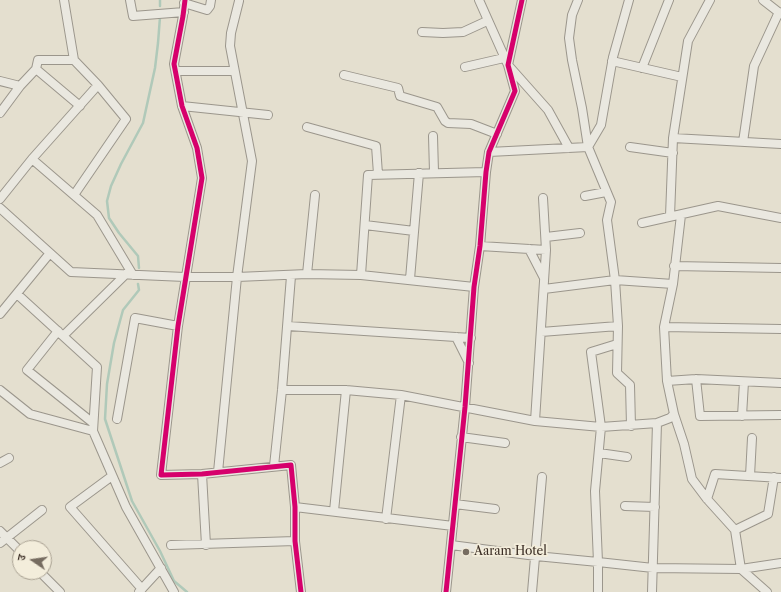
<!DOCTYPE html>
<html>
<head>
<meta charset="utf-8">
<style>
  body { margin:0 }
  #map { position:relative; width:781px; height:592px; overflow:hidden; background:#e4dfcf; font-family:"Libre Caslon Text","Noto Serif Devanagari",serif }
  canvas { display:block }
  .north { position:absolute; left:12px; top:540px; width:40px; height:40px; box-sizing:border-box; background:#f3eddb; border:1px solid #a9a192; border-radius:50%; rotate:283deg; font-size:11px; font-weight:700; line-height:16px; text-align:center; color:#3b2e25 }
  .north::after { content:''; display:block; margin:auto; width:14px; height:18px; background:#766c60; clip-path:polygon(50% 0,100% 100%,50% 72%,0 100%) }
</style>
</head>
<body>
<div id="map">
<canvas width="781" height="592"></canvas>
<div class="north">उ</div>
</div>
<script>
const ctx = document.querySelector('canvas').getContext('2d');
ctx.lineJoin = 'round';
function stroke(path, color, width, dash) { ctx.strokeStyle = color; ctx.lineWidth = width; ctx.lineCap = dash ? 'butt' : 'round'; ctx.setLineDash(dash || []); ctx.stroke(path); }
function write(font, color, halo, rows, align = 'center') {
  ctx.font = font + ' "Libre Caslon Text",serif'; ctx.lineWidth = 3.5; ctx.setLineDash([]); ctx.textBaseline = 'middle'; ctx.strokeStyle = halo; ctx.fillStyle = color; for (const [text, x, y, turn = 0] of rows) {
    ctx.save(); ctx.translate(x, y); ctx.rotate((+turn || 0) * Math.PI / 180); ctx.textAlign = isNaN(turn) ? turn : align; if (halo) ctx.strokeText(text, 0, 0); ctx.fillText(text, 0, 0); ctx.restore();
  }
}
stroke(new Path2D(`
  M160,6V0
  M139,268L138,256L119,233L109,218L107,201L111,186L121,164L143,123L155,68L158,43L160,17
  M138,284L139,290L123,310L114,343L107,384L105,419L132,501L160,551L174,581L187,592`), '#b0c9b9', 2.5);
const street = new Path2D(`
  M130,0L133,16L184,12
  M185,0L183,16L174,64L182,106L197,148L202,178L178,326L161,475L202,474L291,465L295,507V541L301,592
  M479,0L508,65L548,110L569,148
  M578,0L572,15L569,38L572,60L582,108L588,147L611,202L607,220L615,280L618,326L617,373L630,385L631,426
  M763,0L781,14
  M184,3L207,10L210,6L211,0
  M422,32L443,33L463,32L487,21
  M74,60L98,85L126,119L74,195
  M612,61L682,77
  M465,67L504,58
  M642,68L669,0
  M36,69L80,106
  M176,71H234
  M344,75L398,88L400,96L437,107L445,121L448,123L471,124L497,134
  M0,81L20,86
  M182,106L268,115
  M0,113L20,86L36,69L38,60H74L64,0
  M307,127L376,146L378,174
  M433,136L434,172
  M673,138L781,144
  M743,142L754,66L779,12
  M630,147L673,153
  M489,152L588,147L601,125L613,57L629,0
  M32,159L97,215L133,275
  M585,196L606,192
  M0,199L32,159L98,85
  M0,208L71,272L185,277H237L307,274L361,275L474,287
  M681,215L673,284L664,327L667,381L674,414L684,444L692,479L707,499L735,530L741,569L767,592
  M670,216L673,138L688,41L710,0
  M642,223L718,206L781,218
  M365,225L414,231
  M546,237L580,233
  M480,246L546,250
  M529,249L544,278
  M674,266L781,268
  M307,274L315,195
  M361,275L368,175L486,172
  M410,279L419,173
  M544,289L615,280L673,284
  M17,294L97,367L93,431
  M0,314L50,253
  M288,326L471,338
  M664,327L781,329
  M58,331L27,370L93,423
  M541,332L618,326
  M63,336L126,274
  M456,337L469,363
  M696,379L700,416L781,415
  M667,381L696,379L781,383
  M0,390L30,414L93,431L126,507L174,592
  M282,390H346L401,395L535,421L601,427L657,423L670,418L674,414
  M742,416L744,382
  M117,419L135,318L178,326
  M535,421L546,250L543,198
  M461,437L505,443
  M599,453L627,457
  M0,463L9,458
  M274,466L282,390L291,276
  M218,472L237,277L252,161L230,46L231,33L239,1
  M202,474L206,545
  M112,476L70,507L142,589
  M750,476L752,438
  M707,499L715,474L781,478
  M455,504L495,509
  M625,506L655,507
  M295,507L453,526
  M334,511L346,390
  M386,519L401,395
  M735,530L768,514L774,477
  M0,531L20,551
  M0,543L42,510
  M171,545L295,541
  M451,545L536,556L598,562L595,491L601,427L591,352L617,344
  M40,572L60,592
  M139,592L161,568
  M446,592L465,407L474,287L480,246L486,172L489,152L515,91L508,65L522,0
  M532,592L542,477
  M598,592V562L653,568L741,569L781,563
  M652,592L657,423`);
stroke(street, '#9b968c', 10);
stroke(street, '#eae8e0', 8);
stroke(new Path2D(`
  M185,0L183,16L174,64L182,106L197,148L202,178L178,326L161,475L202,474L291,465L295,507V541L301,592
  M446,592L465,407L474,287L480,246L486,172L489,152L515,91L508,65L522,0`), '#d6006c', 5);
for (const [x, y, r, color] of [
  [466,552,4,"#766c60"]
]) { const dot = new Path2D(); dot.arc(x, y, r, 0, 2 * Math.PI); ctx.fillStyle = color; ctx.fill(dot); stroke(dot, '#f3eddb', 1.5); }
write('12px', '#3b2e25', '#f3eddb', [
  ["Aaram Hotel",474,552]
], 'left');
</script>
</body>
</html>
